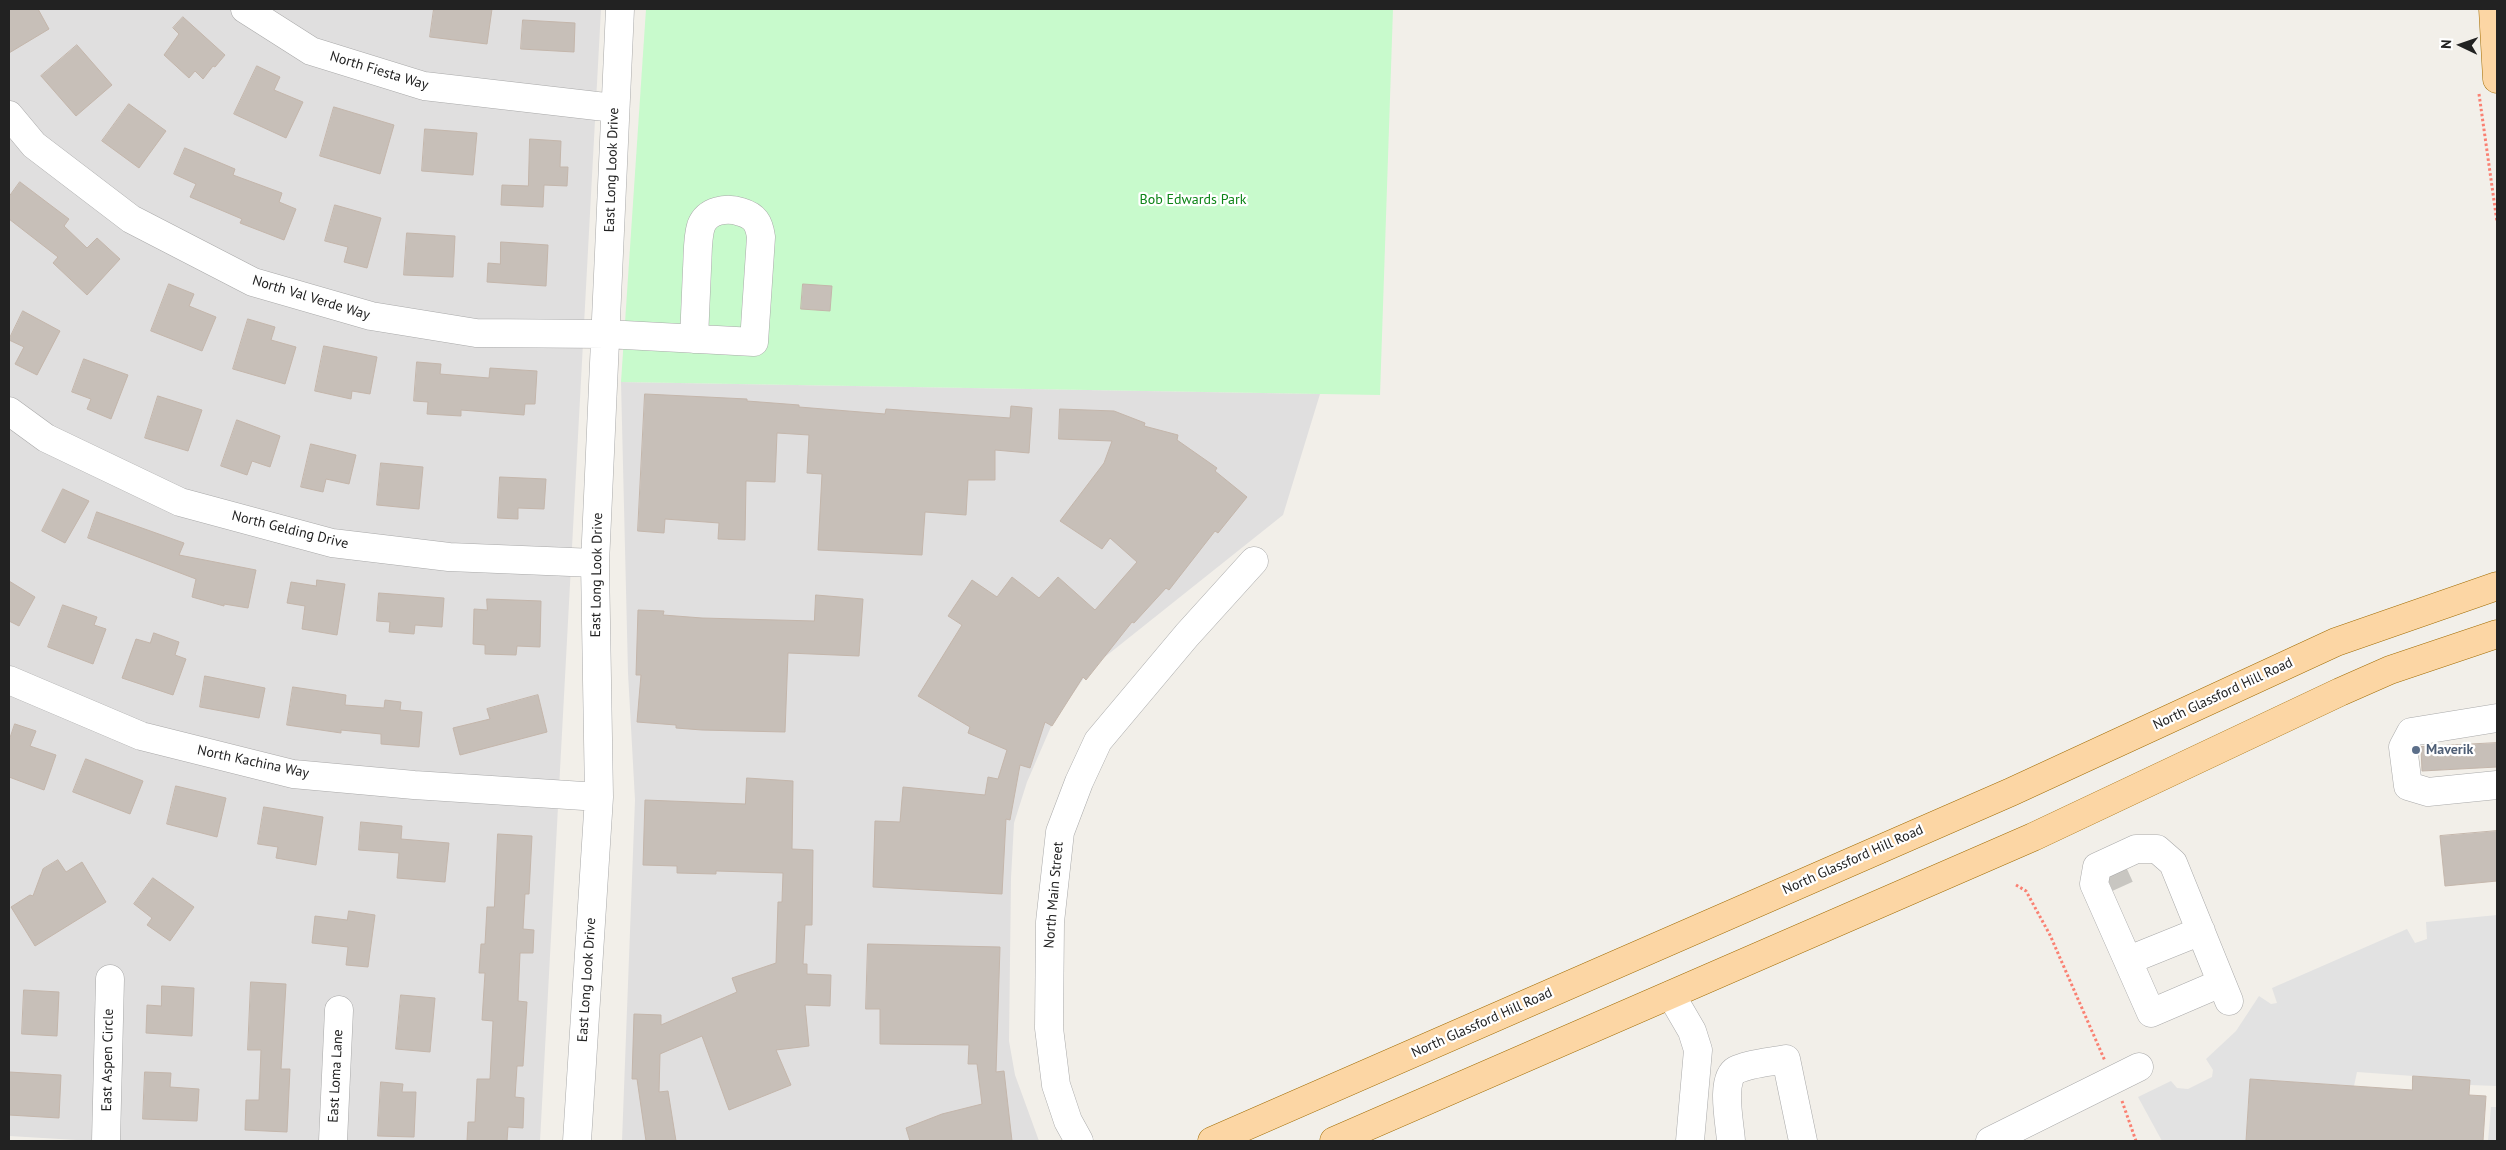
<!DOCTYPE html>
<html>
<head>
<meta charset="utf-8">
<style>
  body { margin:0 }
  #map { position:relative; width:2506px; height:1150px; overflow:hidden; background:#f2efe9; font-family:"PT Sans",sans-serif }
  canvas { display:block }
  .frame { position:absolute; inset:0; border:10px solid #222; pointer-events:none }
  .north { position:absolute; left:2436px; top:20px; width:50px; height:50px; -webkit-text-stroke:4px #fff; paint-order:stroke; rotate:273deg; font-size:14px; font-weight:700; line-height:20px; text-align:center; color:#222 }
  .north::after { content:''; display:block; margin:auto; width:18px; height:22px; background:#222; clip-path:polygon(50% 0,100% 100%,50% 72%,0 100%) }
</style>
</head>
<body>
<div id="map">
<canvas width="2506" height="1150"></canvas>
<div class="frame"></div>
<div class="north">N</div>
</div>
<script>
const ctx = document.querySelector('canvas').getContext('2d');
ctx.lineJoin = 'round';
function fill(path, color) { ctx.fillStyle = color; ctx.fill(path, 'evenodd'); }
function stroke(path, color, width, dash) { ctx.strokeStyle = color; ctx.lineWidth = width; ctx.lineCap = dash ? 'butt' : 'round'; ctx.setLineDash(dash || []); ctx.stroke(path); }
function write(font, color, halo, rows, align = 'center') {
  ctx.font = font + ' "PT Sans",sans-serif'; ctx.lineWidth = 4.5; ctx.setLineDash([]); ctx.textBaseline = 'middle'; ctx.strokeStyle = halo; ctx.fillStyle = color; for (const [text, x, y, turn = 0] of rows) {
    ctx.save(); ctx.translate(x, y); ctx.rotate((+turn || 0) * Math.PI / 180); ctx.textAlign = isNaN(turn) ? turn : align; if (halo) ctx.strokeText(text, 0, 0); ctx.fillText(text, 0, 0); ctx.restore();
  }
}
fill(new Path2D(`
  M9,9H601L540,1141H94L9,1136Z
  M621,382L1320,394L1283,515L1091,668L1053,722L1027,782L1014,823L1011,878L1009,1041L1015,1075L1039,1141H622L635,800L628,673Z`), '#e0dfdf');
fill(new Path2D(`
  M646,9H1393L1380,395L621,382Z`), '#c8facc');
fill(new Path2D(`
  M2497,915V1086L2470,1085L2469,1080L2357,1072L2354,1086L2250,1079L2246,1141H2162L2138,1097L2171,1081L2177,1088L2188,1089L2212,1077L2213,1070L2206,1059L2236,1031L2259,996L2271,1004L2277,1003L2272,988L2407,929L2415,943L2427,939L2426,922Z
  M2491,1107H2497V1141H2488Z`), '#e2e2e2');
const building = new Path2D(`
  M9,9H38L49,29L9,53Z
  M434,9H492L487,44L430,37Z
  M183,17L225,55L215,67L213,66L203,79L195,71L189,78L164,55L179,34L173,28Z
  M523,20L575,23L574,52L521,49Z
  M77,45L112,85L76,116L41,76Z
  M257,66L280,77L274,90L303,102L286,138L234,114Z
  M129,104L166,131L139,168L102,141Z
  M334,107L394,125L380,174L320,156Z
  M425,129L477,133L473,175L422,171Z
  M530,139L561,141L560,167H568L567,186L544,185L543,207L501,205L502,185L528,186Z
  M185,148L235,169L233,175L282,193L279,202L296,209L284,240L240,223L242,219L190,197L196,184L174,174Z
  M20,182L69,219L64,226L87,248L97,238L120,259L87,295L53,263L58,257L9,219V197Z
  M335,205L381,218L367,268L344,262L348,247L325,241Z
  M407,233L455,236L453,277L404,275Z
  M501,242L548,245L546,286L487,282L488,263L500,264Z
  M169,284L194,294L189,306L216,317L202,351L151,331Z
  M803,284L832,286L830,311L801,309Z
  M23,311L60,331L37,375L15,364L24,347L9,340Z
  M248,319L275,327L271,340L296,347L285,384L233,369Z
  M324,346L377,357L370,394L352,391L351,399L315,391Z
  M84,359L128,375L111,419L87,409L91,399L72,392Z
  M417,362L441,364L440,374L489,378L490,368L537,371L535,404H525L524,415L461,410V416L427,414L428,402L414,401Z
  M645,394L747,399V401L799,405V407L885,414L886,409L1010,418L1011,406L1032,408L1029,453L995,450V480H968L966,515L925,512L922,555L818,550L822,474L807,473L809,435L777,433L775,482L746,481L745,540L718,539L719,523L665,519L664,533L638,531Z
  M158,396L202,410L188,451L145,438Z
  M1060,409L1114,411L1145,423L1144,426L1178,435L1177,440L1217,468L1215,471L1247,497L1218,533L1215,531L1169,590L1166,588L1134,623L1132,622L1086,680L1083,677L1052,726L1045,722L1030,768L1020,765L1010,820L1006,819L1002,894L873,887L875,821L900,822L903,787L985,795L988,777L998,779L1007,750L968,733L970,727L918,696L962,625L948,616L972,580L997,597L1012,577L1039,598L1058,577L1095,610L1137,562L1110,538L1102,549L1060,521L1104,463L1112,441L1059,439Z
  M237,420L280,436L270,467L252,461L247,475L221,466Z
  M311,444L356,455L349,484L326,479L323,492L301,487Z
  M381,463L423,467L419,509L377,505Z
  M500,477L546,479L544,509L518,508V519L498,518Z
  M63,489L89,501L65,543L42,531Z
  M97,512L184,543L179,555L256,570L248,608L224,604V606L192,597L196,579L88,538Z
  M317,580L345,584L337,635L302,629L305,606L287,603L291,582L316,586Z
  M9,581L35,597L19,626L9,621Z
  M379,593L444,598L442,627L415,625L414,634L389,632L390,622L377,621Z
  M816,595L863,599L859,656L788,653L785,732L702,730L676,728V725L637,722L641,675H636L638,610L664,611L663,615L702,618L814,621Z
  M487,599L541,601L540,647L517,646L516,655L485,654V645L473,644L474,609L487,610Z
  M63,605L97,617L94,625L106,629L93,664L48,647Z
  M154,633L179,642L175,655L186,659L173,695L122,678L136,639L150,643Z
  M205,676L265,688L259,718L200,707Z
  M293,687L346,695L345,705L384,708L385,700L401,702L400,710L422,712L419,747L381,744V734L341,730V733L287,725Z
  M538,695L547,732L460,755L453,728L490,719L487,709Z
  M15,724L36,731L30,746L56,755L44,790L9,777V741Z
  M2497,743V767L2422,771L2421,747Z
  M86,759L143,781L130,814L73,792Z
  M747,778L793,781L792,849L813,850L812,925H805L803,964H807V974L831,975L830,1006L805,1005L809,1046L776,1050L791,1085L729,1110L702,1036L660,1054L659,1092L668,1091L676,1141H646L637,1079H632L634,1014L661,1015V1025L737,992L732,978L776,963L778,902H782L783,873L716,871V874L677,873V866L643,865L645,800L745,804Z
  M176,786L226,798L217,837L167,824Z
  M264,807L323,817L316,865L276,858L278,847L258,844Z
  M361,822L402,826L401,839L449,843L445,882L397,878L399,853L359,850Z
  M2497,831V881L2445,886L2440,836Z
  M498,834L532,836L529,894H525L523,929L534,930L533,953H520L518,1001L527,1002L523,1066H517L515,1097L524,1098L523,1128L508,1127L507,1141H467L468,1122H475L477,1079H490L493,1021L482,1020L485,973H479L481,944H485L487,907H494Z
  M58,860L66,872L82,862L106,902L35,946L11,907L30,895L33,896L43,869Z
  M153,878L194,907L170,941L147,925L152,918L134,904Z
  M349,911L375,915L368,967L346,965L348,947L312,943L315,916L347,920Z
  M868,944L1000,947L996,1072L1004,1071L1012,1141H910L906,1128L942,1114L982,1104L977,1064H968L969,1045L880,1044V1009H866Z
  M251,982L286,984L281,1069H290L287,1132L245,1130L246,1100H259L261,1050H248Z
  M162,986L194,988L192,1036L146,1033L147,1005L161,1006Z
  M24,990L59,992L57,1036L22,1034Z
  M401,995L435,998L430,1052L396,1049Z
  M9,1072L61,1075L59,1118L9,1115Z
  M145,1072L171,1073L170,1087L199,1089L197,1121L143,1119Z
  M2413,1076L2470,1080L2469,1095L2486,1096L2483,1141H2246L2250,1079L2412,1090Z
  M381,1082L403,1084L402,1092H416L414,1137L378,1136Z`);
fill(building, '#c7bfb8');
stroke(building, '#c4b6ab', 1);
stroke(new Path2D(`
  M2107,878L2127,869`), '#c8c6c1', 28, [28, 14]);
const minor = new Path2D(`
  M245,9L311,51L424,86L614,108
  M9,115L34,145L131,219L253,282L371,316L476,333L606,334L754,342L761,237C759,223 755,216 741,212C727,207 707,210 701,226C697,239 698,255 697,269C696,292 695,315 694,339
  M9,411L46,438L180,502L332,543L449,557L595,563
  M9,680L141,736L293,774L414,785L599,797
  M2497,718L2411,732L2403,747L2408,786L2428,792L2497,785
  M2129,960L2201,931
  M2221,983L2151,1013L2094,884L2097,867L2136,849H2157L2173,863L2229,1001
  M1671,995L1692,1031L1698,1050L1690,1141
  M106,1141L110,979
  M333,1141L339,1010
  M577,1141L599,797L595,563L620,9
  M1079,1141L1068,1121L1056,1085L1049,1028L1050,922L1060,832L1079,782L1098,741L1187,635L1254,561
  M1731,1141C1730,1124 1720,1079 1736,1070C1750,1063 1771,1062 1786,1059L1803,1141
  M1990,1141L2139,1067`);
const major = new Path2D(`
  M2493,9L2497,79
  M1212,1141L2011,792L2336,642L2497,586
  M1334,1141L2033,837L2340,692L2390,670L2497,634`);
stroke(minor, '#a9a9a9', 29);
stroke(major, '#a06b00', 29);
stroke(new Path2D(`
  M2479,94L2497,222
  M2016,885L2026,891L2050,935L2105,1061
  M2122,1101L2136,1141`), '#fa8072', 3, [2.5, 2.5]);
stroke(minor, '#fff', 28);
stroke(major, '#fcd6a4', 28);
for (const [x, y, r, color] of [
  [2416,750,5,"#5c6f8a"]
]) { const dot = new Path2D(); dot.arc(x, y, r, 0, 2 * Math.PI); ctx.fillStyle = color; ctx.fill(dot); stroke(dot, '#fff', 2); }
write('14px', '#222', '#fff', [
  ["North Fiesta Way",379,71,17],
  ["East Long Look Drive",612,170,-88],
  ["North Val Verde Way",311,298,17],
  ["North Gelding Drive",290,530,14],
  ["East Long Look Drive",597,575,-89],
  ["North Glassford Hill Road",2223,694,-25],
  ["North Kachina Way",253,762,12],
  ["North Glassford Hill Road",1853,860,-24],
  ["North Main Street",1054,895,-85],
  ["East Long Look Drive",587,980,-86],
  ["North Glassford Hill Road",1482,1023,-24],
  ["East Aspen Circle",108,1060,-89],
  ["East Loma Lane",336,1076,-87]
]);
write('14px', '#0c8416', '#fff', [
  ["Bob Edwards Park",1193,200]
]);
write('bold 14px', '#4e5e75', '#fff', [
  ["Maverik",2426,750]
], 'left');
</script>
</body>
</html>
